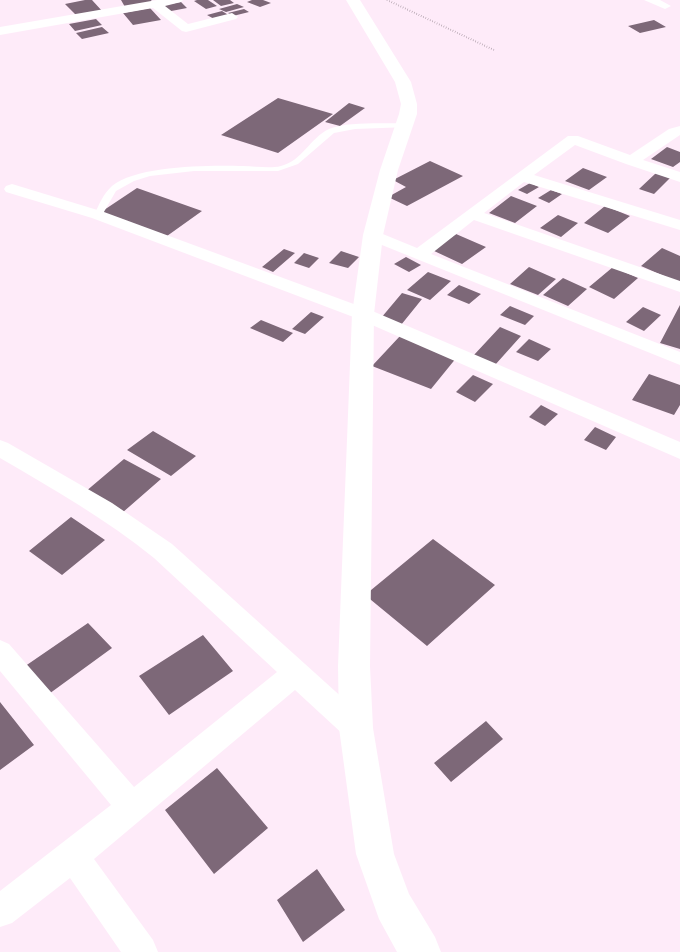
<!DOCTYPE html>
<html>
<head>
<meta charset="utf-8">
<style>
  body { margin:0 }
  canvas { display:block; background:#feebf9 }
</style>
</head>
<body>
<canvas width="680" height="952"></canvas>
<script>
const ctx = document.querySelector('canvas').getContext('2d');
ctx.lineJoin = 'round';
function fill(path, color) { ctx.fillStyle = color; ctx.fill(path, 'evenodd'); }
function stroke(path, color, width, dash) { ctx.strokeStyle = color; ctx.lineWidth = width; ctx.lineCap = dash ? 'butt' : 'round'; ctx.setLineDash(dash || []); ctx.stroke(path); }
fill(new Path2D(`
  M85,0H92L103,12L77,16L65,4Z
  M121,0H151L153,3L125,7Z
  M197,0H208L217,6L206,9L194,1Z
  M213,0H230L234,3L221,6Z
  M252,0H263L271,3L260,7L247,2Z
  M181,2L187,8L166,12L159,6Z
  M237,4L244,7L226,12L219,9Z
  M150,8L161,20L133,25L123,13Z
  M244,9L249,12L233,16L228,13Z
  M222,11L230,16L216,20L207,15Z
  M96,19L102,25L75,31L69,24Z
  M654,20L666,27L640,33L628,26Z
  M102,27L109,33L82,39L76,33Z
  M278,98L333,114L278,153L221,135Z
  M349,103L365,108L340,126L325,122Z
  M667,147L680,152V162L673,167L651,159Z
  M430,161L463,176L407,206L388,197L406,187L393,180Z
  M583,168L607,177L589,190L565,181Z
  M656,173L670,178L654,194L639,189Z
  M530,183L539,187L527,194L518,190Z
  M137,188L202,211L167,236L101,212Z
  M551,190L562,194L549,203L538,198Z
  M511,196L537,206L515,223L489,213Z
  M605,206L630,216L608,233L584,223Z
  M558,215L578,223L561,237L540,228Z
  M456,234L486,247L462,264L432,250Z
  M662,248L680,256V283L641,266Z
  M284,249L295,253L273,272L262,267Z
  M341,251L359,257L348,268L329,263Z
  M304,253L319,258L309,268L294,263Z
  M406,257L421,265L409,272L394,264Z
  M529,267L556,279L538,295L510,284Z
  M613,267L638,278L614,299L589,287Z
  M428,272L451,281L430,300L407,290Z
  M563,278L587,289L568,306L543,295Z
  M459,285L481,294L469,304L447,295Z
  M402,293L422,299L401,325L381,318Z
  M680,305V349L660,343Z
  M510,306L534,316L525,325L500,315Z
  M643,307L661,315L644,331L626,322Z
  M311,312L324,317L305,334L292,329Z
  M261,320L293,333L283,342L250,328Z
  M500,327L521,336L495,365L473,356Z
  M400,336L457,357L431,389L372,366Z
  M529,339L551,349L538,361L516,352Z
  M649,374L680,385V405L674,415L632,400Z
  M473,375L493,384L475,402L456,392Z
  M541,405L558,414L545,426L529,417Z
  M595,427L616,437L606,450L584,440Z
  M153,431L196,456L171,476L127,450Z
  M124,459L161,479L122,513L85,492Z
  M71,517L105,540L62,575L29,551Z
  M433,539L495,585L427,646L365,595Z
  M88,623L112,648L42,699L18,671Z
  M203,635L233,671L169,715L139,676Z
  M0,702L34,745L0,770Z
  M486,721L503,739L451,782L434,763Z
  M217,768L268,828L214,874L165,810Z
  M317,869L345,910L303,942L277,900Z`), '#7d6878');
stroke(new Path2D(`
  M387,0L494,50`), '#9a8c96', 2, [0.5, 2]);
fill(new Path2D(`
  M405,123H408V127L355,129L334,133L298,164L278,171H194L150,176L134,181L116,191L101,217L94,215C99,205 103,194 112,186C137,165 211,165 243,166C255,166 269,169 281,166C302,161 310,138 329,129C348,121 384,124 405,123Z`), '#fff');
fill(new Path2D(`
  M157,0H183L181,2L165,6L188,24L232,13L238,17L236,19L186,32L182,31L153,8L0,35V27Z
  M644,0H660L671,6L665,9Z
  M680,126V135L643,160L680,172V182L626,164L575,145L534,175L680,220V230L524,182L484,213L680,281V292L474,220L431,254L680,352V365L367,239L365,235L367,231L373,230L417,248L568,136H578L630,155L669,129Z
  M12,184L104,212L370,310L680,442V459L356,318L92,218L6,192L4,189L6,186Z
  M0,440L8,443L112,503L172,544L366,719L370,728L366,737L356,741L346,737L295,690L94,859L153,940L158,952H121L70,878L12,923L0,927V891L111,805L0,671V640L9,644L134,787L277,672L154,558C106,519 53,489 0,458Z`), '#fff');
fill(new Path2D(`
  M346,0H360L411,82L417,104V114L398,170L383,235L374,314L370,666L373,728L394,854L409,894L435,937L441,952H397L379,919L356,854L339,728L338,666L352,314L363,235L380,170L399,114L401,104L395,82Z`), '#fff');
</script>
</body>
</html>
